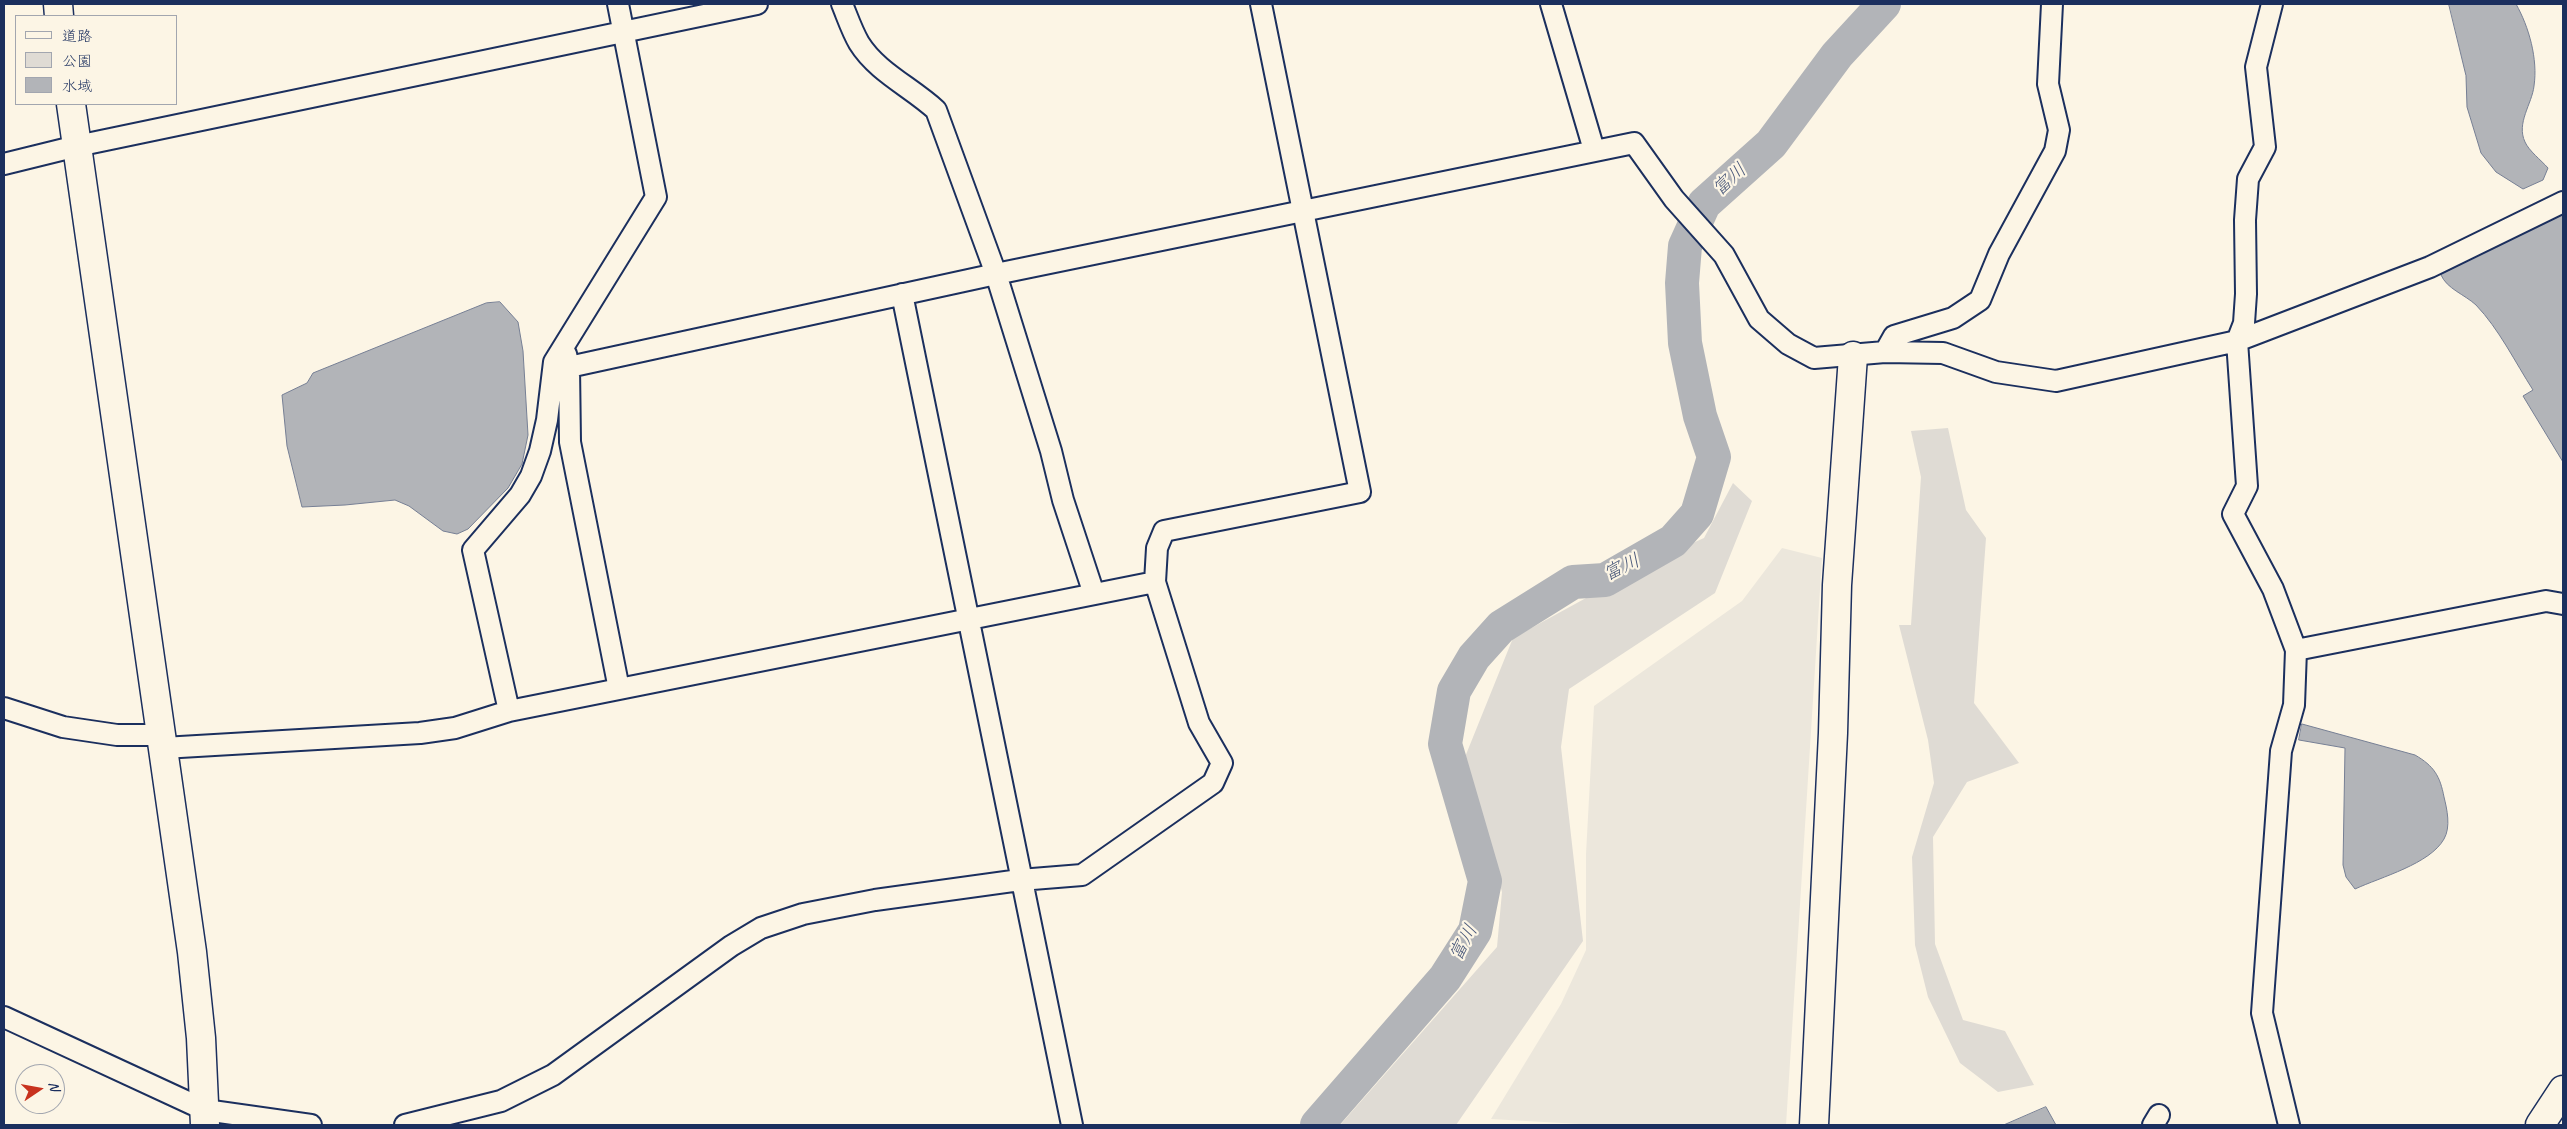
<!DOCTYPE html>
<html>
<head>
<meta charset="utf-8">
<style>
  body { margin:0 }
  #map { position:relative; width:2567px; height:1129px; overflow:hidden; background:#fcf5e5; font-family:Caveat,"Klee One",sans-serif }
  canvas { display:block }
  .frame { position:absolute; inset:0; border:5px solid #1b2f5e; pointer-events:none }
  .legend { position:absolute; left:15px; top:15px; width:162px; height:90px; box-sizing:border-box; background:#fcf5e5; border:1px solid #a2a6af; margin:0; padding:6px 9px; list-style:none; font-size:15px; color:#1b2f5e }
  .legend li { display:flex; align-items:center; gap:10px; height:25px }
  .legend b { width:25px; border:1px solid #a2a6af }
  .north { position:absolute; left:15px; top:1064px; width:50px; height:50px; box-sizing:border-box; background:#fcf5e5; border:1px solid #a2a6af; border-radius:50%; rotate:78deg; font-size:14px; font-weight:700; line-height:20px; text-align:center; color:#1b2f5e }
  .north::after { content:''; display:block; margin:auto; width:18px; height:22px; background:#c8321e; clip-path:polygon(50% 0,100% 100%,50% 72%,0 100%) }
</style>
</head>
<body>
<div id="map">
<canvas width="2567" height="1129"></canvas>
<div class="frame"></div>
<ul class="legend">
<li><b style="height:6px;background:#fcf5e5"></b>道路</li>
<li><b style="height:14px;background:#dfdbd4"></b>公園</li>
<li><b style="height:14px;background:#b2b4b8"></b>水域</li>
</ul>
<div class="north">N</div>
</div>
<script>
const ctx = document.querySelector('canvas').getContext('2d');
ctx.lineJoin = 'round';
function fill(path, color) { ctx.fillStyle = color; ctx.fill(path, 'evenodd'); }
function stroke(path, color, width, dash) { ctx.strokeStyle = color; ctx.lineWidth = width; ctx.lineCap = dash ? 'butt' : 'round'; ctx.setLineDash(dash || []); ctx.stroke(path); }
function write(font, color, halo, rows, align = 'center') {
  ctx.font = font + ' Caveat,"Klee One",sans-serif'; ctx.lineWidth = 4.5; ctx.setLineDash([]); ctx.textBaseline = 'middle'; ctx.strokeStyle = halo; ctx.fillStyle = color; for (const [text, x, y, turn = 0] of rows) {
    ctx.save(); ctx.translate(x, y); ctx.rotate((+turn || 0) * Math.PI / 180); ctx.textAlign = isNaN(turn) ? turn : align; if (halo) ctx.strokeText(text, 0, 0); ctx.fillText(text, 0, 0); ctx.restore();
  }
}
fill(new Path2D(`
  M1782,548L1822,558L1786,1125H1597L1491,1119L1561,1004L1586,950V854L1594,706L1742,601Z`), '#ece7dc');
fill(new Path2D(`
  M1948,428L1966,510L1986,538L1974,703L2019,763L1967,782L1933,837L1935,944L1963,1020L2005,1031L2034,1085L1998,1092L1960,1063L1928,997L1915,945L1912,857L1934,783L1928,740L1899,625H1911L1921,477L1911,431Z
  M1733,483L1752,501L1715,593L1569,689L1561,747L1583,941L1456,1125H1340L1497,947L1502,892L1465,757L1513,638L1659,558L1704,538Z`), '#dfdbd4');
const water = new Path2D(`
  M2449,4H2516C2529,27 2538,59 2534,86C2532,104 2516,123 2525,142C2529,151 2541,160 2548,168L2543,180L2523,189L2496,172L2481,153L2467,107L2466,76Z
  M2563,213V462L2523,396L2533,390C2515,362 2499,329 2476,305C2464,294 2447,289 2441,275Z
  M500,302L518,322L523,351L528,435L522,464L508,488L468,529L457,534L443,531L409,506L395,500L345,505L302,507L287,446L282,395L307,383L313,373L486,303Z
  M2302,724L2415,755C2434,766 2440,776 2444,797C2447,809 2451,827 2444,839C2430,864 2381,877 2355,889L2346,877L2343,865L2345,748L2299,740Z
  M2046,1107L2056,1125H2004Z`);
fill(water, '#b2b4b8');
stroke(water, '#767f94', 1);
stroke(new Path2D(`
  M1317,1125L1445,978L1475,931L1485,881L1445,744L1454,691L1474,657L1501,627L1573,582L1605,580L1673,541L1697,514L1714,457L1700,416L1685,343L1682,283L1685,246L1704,204L1771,144L1837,55L1884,4`), '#b2b4b8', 34);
const street = new Path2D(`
  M842,4C847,16 852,31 859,43C877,72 911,87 936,110L996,274L1051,451L1063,500L1094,594
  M1551,4L1594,150
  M2272,4L2256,67L2265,147L2248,179L2245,220L2246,294L2244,323L2237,341L2247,486L2233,514L2273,589L2296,650L2294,705L2281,751L2262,1013L2289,1125
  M4,164L77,146L757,4
  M902,294L1072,1125
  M1885,352L1894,336L1953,318L1980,300L1999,254L2055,151L2059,130L2048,84L2052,4
  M566,354L569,367L570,442L619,689
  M569,367L996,274L1634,143L1674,199L1724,255L1759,319L1788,344L1814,358L1885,352L1943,353L1996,372L2056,381L2237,341L2430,267L2563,202
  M2296,650L2546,601L2563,604
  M4,708L63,727L117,735H161
  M509,711L473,550L520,495L531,476L540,451L547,420L554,362L656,197L618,4
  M163,748L420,733L455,728L509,711L1155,582L1157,548L1164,531L1360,492L1261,4
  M4,1017L205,1110L311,1125
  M405,1125L501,1101L553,1075L731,946L761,928L803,914L875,900L1020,880L1082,875L1213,783L1222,763L1199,723L1155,582
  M2153,1125L2159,1115`);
const secondary = new Path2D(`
  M58,4L59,16
  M71,104L192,952L201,1038L205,1125
  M1814,1125L1833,733L1837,585L1853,356`);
const primary = new Path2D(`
  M2540,1125L2563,1090`);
stroke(street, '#1b2f5e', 24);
stroke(secondary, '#1b2f5e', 31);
stroke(primary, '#1b2f5e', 31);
stroke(street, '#fcf5e5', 20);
stroke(secondary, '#fcf5e5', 28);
stroke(primary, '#fcf5e5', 28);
write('italic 19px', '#485779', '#fcf5e5', [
  ["富川",1730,180,-42],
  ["富川",1622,568,-26],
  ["富川",1464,943,-62]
]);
</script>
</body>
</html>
